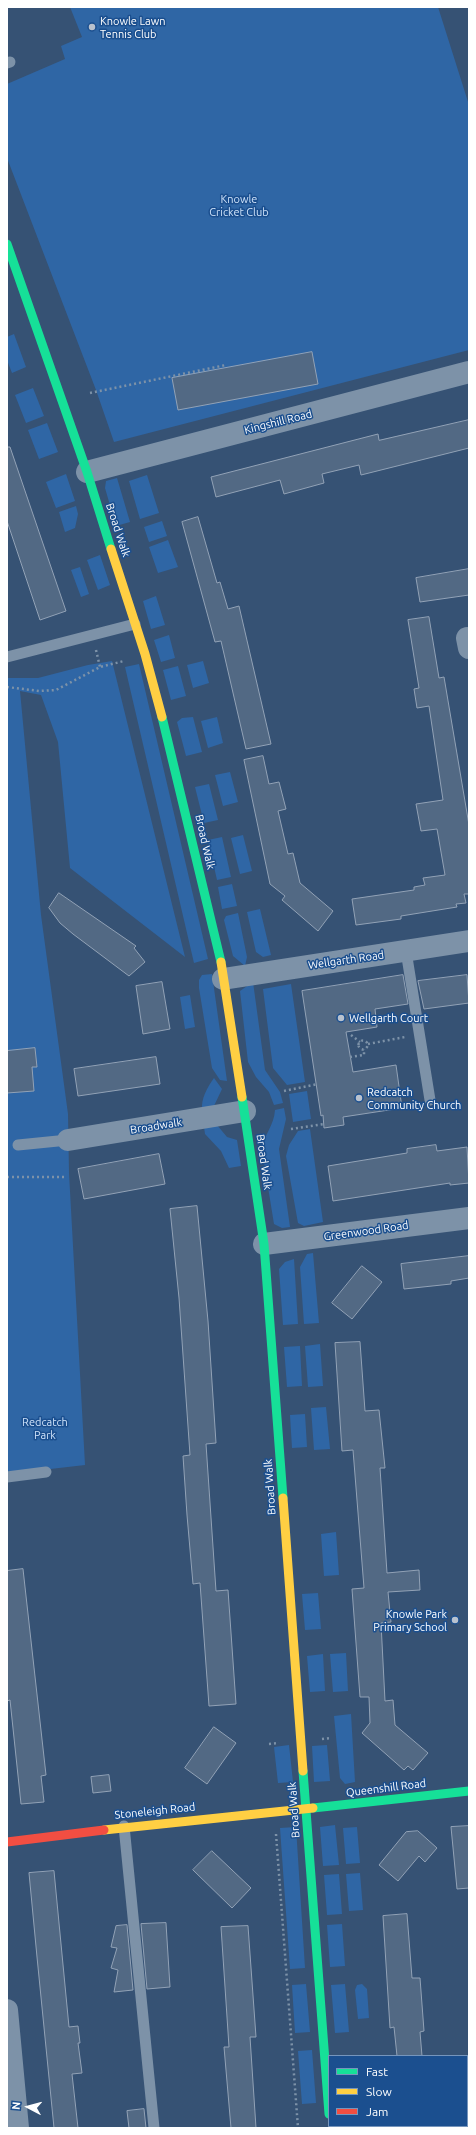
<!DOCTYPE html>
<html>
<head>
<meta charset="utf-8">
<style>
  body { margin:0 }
  #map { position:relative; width:476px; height:2135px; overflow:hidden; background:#365274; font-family:Ubuntu,sans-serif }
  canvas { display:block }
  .frame { position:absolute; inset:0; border:8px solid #fff; pointer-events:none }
  .legend { position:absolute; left:328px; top:2055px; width:140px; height:72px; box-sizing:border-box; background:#1b4f8f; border:1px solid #7695bc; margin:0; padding:5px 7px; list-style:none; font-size:12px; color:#fff }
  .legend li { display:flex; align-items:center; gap:8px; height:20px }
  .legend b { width:20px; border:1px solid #7695bc }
  .north { position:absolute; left:8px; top:2087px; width:40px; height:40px; -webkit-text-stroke:3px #1b4f8f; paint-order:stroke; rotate:276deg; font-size:11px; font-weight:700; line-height:16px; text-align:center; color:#fff }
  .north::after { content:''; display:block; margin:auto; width:14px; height:18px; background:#fff; clip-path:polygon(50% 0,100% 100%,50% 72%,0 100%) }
</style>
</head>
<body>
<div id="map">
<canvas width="476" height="2135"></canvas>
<div class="frame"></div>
<ul class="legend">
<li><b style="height:5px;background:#16e098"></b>Fast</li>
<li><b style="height:5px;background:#ffcf43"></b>Slow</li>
<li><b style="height:5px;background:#f24e42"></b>Jam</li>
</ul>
<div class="north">N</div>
</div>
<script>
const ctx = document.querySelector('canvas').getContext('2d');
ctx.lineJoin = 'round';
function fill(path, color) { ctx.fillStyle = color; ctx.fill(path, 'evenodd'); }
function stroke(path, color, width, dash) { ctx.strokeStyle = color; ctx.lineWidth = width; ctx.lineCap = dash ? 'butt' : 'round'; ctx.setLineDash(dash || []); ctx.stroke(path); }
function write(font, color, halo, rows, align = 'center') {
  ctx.font = font + ' Ubuntu,sans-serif'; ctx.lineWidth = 3; ctx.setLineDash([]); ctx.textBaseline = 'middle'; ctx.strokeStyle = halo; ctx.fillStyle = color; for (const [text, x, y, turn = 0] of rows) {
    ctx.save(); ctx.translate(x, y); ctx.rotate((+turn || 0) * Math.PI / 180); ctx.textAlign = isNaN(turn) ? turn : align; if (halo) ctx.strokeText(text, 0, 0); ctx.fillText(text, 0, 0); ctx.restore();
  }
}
fill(new Path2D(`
  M70,7H438L469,105V350L114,442L96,390L7,158V84L65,59L61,46L82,37Z
  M14,334L26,367L12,373L7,360V337Z
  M33,388L44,416L26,423L15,395Z
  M47,423L58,452L39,459L28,430Z
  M66,474L75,501L56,508L46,482Z
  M147,475L159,513L140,519L129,481Z
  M117,478L130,522L116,526L105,488L106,481Z
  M76,506L78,514L75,528L65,532L59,512Z
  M162,521L167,536L149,542L144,527Z
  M168,540L178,567L158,573L149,547Z
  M100,555L110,585L98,590L87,560Z
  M80,567L89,594L81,597L71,570Z
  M156,596L165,625L151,629L143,601Z
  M169,635L175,658L161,662L154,640Z
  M112,661L185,957L70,868L58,742L41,695L20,691L41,915L68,1114L69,1173L85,1465L7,1474V678H38L88,665Z
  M203,661L209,683L193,688L187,665Z
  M139,664L208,959L194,963L125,667Z
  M178,666L186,696L171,700L163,670Z
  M193,717L202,752L186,756L177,722L182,718Z
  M217,717L223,743L208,748L201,721Z
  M230,772L238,802L223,806L215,775Z
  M209,784L218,820L204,823L195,787Z
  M243,835L252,871L240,874L231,838Z
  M222,837L231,877L217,880L208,840Z
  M232,884L237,906L222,909L218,887Z
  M260,909L271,955L263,957L256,952L247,912Z
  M238,913L247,957L245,966L233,956L224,920L226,916Z
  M212,974L227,1081L220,1080L212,1068L199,988V980L202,975Z
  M253,982L265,1070L280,1092L283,1103L274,1105L269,1092L256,1077L248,1062L240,991Z
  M291,984L305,1082L287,1085L273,1068L263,989Z
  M190,995L195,1027L185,1029L180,997Z
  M214,1078L222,1089L213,1108L202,1111C201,1098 207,1088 214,1078Z
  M307,1091L311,1119L293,1122L289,1094Z
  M284,1108L286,1119L279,1149L290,1227L282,1228L274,1224L262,1150C264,1134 274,1126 275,1110Z
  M217,1125L227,1137L237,1140L241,1166L229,1168L221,1151L205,1134L204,1127Z
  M310,1129L323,1222L304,1226L298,1223L286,1156L289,1145L298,1131Z
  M313,1253L319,1323L304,1324L300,1267L307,1254Z
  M294,1259L298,1324L283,1325L279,1269L285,1262Z
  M320,1344L323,1386L308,1387L305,1346Z
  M300,1346L302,1386L287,1387L284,1347Z
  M326,1407L330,1449L314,1450L311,1408Z
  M305,1414L307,1447L292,1448L290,1415Z
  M336,1532L339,1575L324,1576L321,1534Z
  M318,1593L321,1629L305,1630L302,1594Z
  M346,1653L348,1691L333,1692L330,1654Z
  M323,1654L325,1691L310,1692L307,1656Z
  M351,1714L355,1782L345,1784L340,1778L334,1716Z
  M289,1745L293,1782L278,1783L274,1747Z
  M327,1745L330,1781L314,1782L312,1746Z
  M335,1825L339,1865L323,1866L320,1827Z
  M296,1827L305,1968L290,1969L280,1828Z
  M357,1827L360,1863L346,1864L343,1828Z
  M360,1873L363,1910L349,1911L346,1874Z
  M339,1874L342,1914L327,1915L324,1875Z
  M342,1924L345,1966L330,1967L327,1925Z
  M306,1984L310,2032L295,2033L292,1985Z
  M345,1984L349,2032L335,2033L331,1985Z
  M362,1984L367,1989L369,2018L358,2019L355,1990L357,1985Z
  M312,2050L316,2103L302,2104L298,2051Z`), '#2f66a5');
const building = new Path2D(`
  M312,352L318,384L178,410L172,378Z
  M469,420V448L361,475L359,465L322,474L324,483L284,494L280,480L216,497L211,477L378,434L379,440Z
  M7,447H10L66,611L40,620L7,521Z
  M198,517L217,583L220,582L228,609L239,606L271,744L246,749L221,641L215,642L182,522Z
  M469,569V595L420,602L416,578Z
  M429,617L439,678L444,677L469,825V894H464L466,903L456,904L457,907L401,916V919L356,925L352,899L414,890V887L425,885L423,878L445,875L437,829L421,831L416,804L443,800L429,706L417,708L414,689L419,688L408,620Z
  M263,756L269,784L279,782L286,809L278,811L288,854L293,853L300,883L333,911L318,931L282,900L285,896L270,884L244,760Z
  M59,893L136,946L134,948L145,962L129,976L73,934L60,923L49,908Z
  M403,975L408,1004L375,1009L377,1027L346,1032L353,1072L396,1065L402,1108L343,1117L344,1125L324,1128L323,1115L321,1116L302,991Z
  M467,975L469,1003L424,1009L418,981Z
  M162,982L170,1029L143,1034L136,986Z
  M35,1048L37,1067H32L34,1091L7,1093V1051Z
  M156,1057L160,1084L78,1096L74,1069Z
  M436,1145L437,1151L467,1147L469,1183L450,1185V1183L333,1201L328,1166L407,1153V1149Z
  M159,1154L165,1184L84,1199L78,1169Z
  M197,1206L208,1321L216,1443L206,1444L216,1591L228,1590L236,1704L209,1706L200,1583L193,1584L187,1515L183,1456L190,1455L179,1298L170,1209Z
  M469,1256V1278L451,1281V1284L404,1289L401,1264Z
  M362,1266L382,1282L352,1319L332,1303Z
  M360,1342L365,1411L379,1410L385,1468H380L387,1573L419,1570L420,1590L388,1592L391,1622L381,1623L385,1701L393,1700L395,1725L428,1753L413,1770L408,1766L404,1770L362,1733L370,1723L369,1697H360L352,1589L364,1588L353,1450L342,1451L335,1343Z
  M23,1569L46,1775L41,1776L44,1802L21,1804L10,1700L7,1701V1571Z
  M214,1727L236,1743L207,1784L185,1768Z
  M109,1775L111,1791L93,1793L91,1777Z
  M469,1826V1888L457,1889L451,1827Z
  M418,1831L437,1848L425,1862L419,1856L398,1881L379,1865L406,1832Z
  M212,1851L251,1888L232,1908L193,1870Z
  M54,1871L69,2027L78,2026L80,2043H78L82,2073L72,2074L78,2128H54L37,1957L29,1873Z
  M407,1914L412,1978H420L424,2031L420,2032L422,2056H397L394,2027L390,2028L383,1916Z
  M166,1923L170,1987L147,1989L141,1924Z
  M127,1925L133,1990L114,1992L118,1970L111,1968L117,1948L111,1947L116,1926Z
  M248,1926L256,2037H250L256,2128H231L224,2047H229L221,1927Z
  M144,2109L146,2128H129L127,2111Z`);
fill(building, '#526984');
stroke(building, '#92a2b6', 1);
stroke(new Path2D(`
  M90,393L226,365
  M96,650L100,667
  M7,687L39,691L56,690L100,667L124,661
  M351,1035L360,1042
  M358.5 1045a4.5 4.5 0 1 1 9 0a4.5 4.5 0 1 1-9 0Z
  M368,1044L405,1037
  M350,1057L364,1055V1049
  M284,1091L318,1084
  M291,1129L324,1124
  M7,1177H65
  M322,1739L331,1738
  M269,1744L279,1743
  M276,1834L298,2128
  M467,2115H469`), '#7d92a8', 2.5, [2, 3]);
stroke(new Path2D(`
  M7,63L10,62
  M7,657L135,624
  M406,951L430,1100
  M18,1145L68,1140
  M7,1477L46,1472
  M124,1826L154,2128`), '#7d92a8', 11);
stroke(new Path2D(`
  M87,472L469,372
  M467,638L469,648
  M223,979L469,941
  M68,1140L245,1111
  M264,1244L469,1218
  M7,2010L18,2128`), '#7d92a8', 22);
stroke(new Path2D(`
  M7,244L87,472L111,549
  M162,717L221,962
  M242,1097L264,1244L283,1498
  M303,1771L329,2114
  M313,1808L469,1791`), '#16e098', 9);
stroke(new Path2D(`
  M111,549L145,654L162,717
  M221,962L242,1097
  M283,1498L303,1771
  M104,1830L313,1808`), '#ffcf43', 9);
stroke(new Path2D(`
  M7,1842L104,1830`), '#f24e42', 9);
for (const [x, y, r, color] of [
  [92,27,4,"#b9c2ce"],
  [341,1018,4,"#b9c2ce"],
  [359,1098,4,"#b9c2ce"],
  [455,1620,4,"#b9c2ce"]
]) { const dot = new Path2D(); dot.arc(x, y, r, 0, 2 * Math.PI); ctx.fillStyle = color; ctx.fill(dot); stroke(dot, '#1b4f8f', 1.5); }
write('11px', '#fff', '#1b4f8f', [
  ["Knowle Lawn",100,21],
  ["Tennis Club",100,34],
  ["Wellgarth Court",349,1018],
  ["Redcatch",367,1092],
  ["Community Church",367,1105],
  ["Knowle Park",447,1614,"right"],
  ["Primary School",447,1627,"right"]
], 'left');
write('11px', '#cfe3fa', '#1b4f8f', [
  ["Knowle",239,199],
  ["Cricket Club",239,212],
  ["Redcatch",45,1422],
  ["Park",45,1435]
]);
write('11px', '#fff', '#1b4f8f', [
  ["Kingshill Road",278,422,-14],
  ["Broad Walk",118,530,72],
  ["Broad Walk",205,842,77],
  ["Wellgarth Road",346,960,-8],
  ["Broadwalk",156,1126,-9],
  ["Broad Walk",264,1162,82],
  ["Greenwood Road",366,1231,-8],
  ["Broad Walk",270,1487,-94],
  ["Queenshill Road",386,1788,-7],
  ["Broad Walk",294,1810,-94],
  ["Stoneleigh Road",155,1811,-6]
]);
</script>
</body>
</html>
